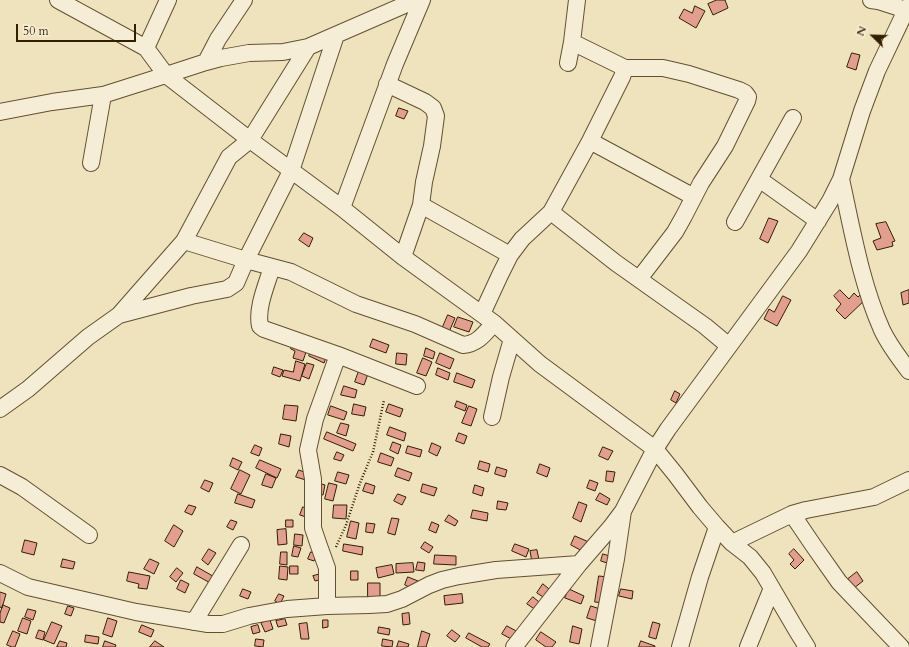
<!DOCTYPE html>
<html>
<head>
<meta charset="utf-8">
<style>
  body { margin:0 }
  #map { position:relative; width:909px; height:647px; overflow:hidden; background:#efe3be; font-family:Cardo,serif }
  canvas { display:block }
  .north { position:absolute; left:853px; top:16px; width:40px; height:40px; -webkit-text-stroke:3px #f5edd5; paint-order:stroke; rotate:293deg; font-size:11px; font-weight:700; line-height:16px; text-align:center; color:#341e00 }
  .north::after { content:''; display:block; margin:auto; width:14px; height:18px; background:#341e00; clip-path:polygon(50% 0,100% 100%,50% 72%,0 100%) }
  .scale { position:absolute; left:16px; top:24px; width:120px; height:18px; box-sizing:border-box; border:2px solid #341e00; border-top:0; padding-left:5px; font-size:12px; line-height:14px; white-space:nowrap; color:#341e00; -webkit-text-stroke:3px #f5edd5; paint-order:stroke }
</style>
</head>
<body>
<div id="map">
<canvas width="909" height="647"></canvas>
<div class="north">N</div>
<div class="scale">50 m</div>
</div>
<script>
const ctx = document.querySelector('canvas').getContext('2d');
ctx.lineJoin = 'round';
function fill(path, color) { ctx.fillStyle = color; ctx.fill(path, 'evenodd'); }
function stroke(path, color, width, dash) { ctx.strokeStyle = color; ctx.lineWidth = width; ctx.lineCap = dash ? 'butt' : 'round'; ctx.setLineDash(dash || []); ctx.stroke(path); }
const building = new Path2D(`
  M717,0H725L728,8L713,15L708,4Z
  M695,6L705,11L696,28L679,18L684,9L692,13Z
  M852,53L860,55L856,70L847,67Z
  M399,108L408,111L404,119L396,116Z
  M769,218L778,221L768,243L760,239Z
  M886,222L895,241L892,242L893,246L877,250L873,241L881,238L876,224Z
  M304,233L313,238L309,247L299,240Z
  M840,290L849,299L854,293L858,297L863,292L868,297L845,319L836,310L841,304L834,296Z
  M909,290V303L903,305L901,293Z
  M783,296L791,300L777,326L764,319L769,309L774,312Z
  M448,315L455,318L449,332L442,329Z
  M458,317L473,322L469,332L454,327Z
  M373,339L389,345L386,353L370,347Z
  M293,342L308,346L303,361L293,358L295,351L291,349Z
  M312,348L327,355L324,363L309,356Z
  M426,348L435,352L433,359L424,356Z
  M397,353L407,354L406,365L396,364Z
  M440,353L454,359L450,369L436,363Z
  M423,358L432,362L426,376L417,373Z
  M296,361L305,364L300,381L282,376L284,370L293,372Z
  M307,363L314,365L309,379L302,376Z
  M274,367L283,370L280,377L272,374Z
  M360,368L369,371L364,385L355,382Z
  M438,368L450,373L448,380L436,375Z
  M457,373L475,380L472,388L454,382Z
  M344,386L357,390L355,398L341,395Z
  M675,391L680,394L676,403L671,400Z
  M457,401L467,405L465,411L455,407Z
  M354,404L366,407L364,416L352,414Z
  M389,404L403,409L400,417L386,412Z
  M285,405L298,406L296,421L283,419Z
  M331,406L347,412L344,420L328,415Z
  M469,406L477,409L471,426L462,423Z
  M341,423L349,425L346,436L337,433Z
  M390,427L406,433L404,441L387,435Z
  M327,432L356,444L353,451L324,439Z
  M459,433L467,436L464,444L456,441Z
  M281,434L291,436L289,447L279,444Z
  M393,442L401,445L398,454L390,450Z
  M432,443L441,447L437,456L429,452Z
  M255,445L262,448L259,456L251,453Z
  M408,446L422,450L420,457L406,453Z
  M603,447L613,451L608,460L599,456Z
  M337,452L344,455L341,461L334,459Z
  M381,453L394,458L391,466L378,462Z
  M233,458L242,462L238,470L230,466Z
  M260,460L281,469L277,478L256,468Z
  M480,461L490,464L488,472L478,469Z
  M540,464L550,468L547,477L537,473Z
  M497,467L507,470L505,477L495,474Z
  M398,468L412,473L409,481L395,476Z
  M240,470L250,475L241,494L231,489Z
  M299,470L311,475L309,481L296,477Z
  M607,471L615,472L613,482L606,481Z
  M338,472L349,475L346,484L335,481Z
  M266,474L276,478L272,488L262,485Z
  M205,480L213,483L209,492L201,488Z
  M590,480L598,483L595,491L587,488Z
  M319,483L325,485L323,495L317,494Z
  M329,483L337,485L333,501L325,499Z
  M366,483L375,486L373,494L363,491Z
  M423,484L437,488L434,496L421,492Z
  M475,485L484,488L482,496L473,493Z
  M600,493L610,499L607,505L596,500Z
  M238,494L255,500L252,508L235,503Z
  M398,494L406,497L402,505L394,501Z
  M498,501L508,503L506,510L497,509Z
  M579,502L587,505L581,522L573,518Z
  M189,505L196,507L192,515L185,512Z
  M334,505H347L346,519L333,518Z
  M303,507L309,509L306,517L300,515Z
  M473,510L488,513L487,521L471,518Z
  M449,515L458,521L455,526L445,521Z
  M392,518L399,519L395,535L388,533Z
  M231,520L237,522L233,530L227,527Z
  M286,520H293V527H286Z
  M351,521L359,523L356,539L347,537Z
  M432,522L439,525L436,533L429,530Z
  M367,523L375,524L373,533L366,532Z
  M174,525L183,531L174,547L165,541Z
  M286,529L287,544L278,545L277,530Z
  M295,534L303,535L302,546L294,545Z
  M575,536L591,543L586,553L571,545Z
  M25,540L37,543L34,555L22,552Z
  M425,542L433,547L429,553L421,548Z
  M344,544L363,547L362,555L343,551Z
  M515,544L529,549L526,557L512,551Z
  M294,546L301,548L298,557L292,556Z
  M209,549L216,553L208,565L202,560Z
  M794,549L804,560L795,569L790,564L794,560L789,554Z
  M537,550L539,560L532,562L530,551Z
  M281,552H287V565L280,564Z
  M311,552L317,554L314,561L308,559Z
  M603,554L613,557L610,564L601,561Z
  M435,555L456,556V565L434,564Z
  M63,559L75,562L73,569L61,567Z
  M150,559L159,563L154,574L144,569Z
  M418,562L425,563L424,571L416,570Z
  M413,563L414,572L396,573V564Z
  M392,565L394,574L378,578L376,568Z
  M280,566L288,567L287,580L279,579Z
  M290,566H298V574H290Z
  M197,567L218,579L214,585L194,574Z
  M177,568L183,573L176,582L170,577Z
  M351,571H358V580H351Z
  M129,572L150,576L147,589L138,588L139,584L127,581Z
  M857,572L863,581L854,588L848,579Z
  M321,574L323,579L315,581L313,576Z
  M599,576L607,577L604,603L595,602Z
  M408,577L418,581L415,590L405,585Z
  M181,580L189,584L185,593L177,589Z
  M368,583H380V602H368Z
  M543,584L554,593L549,601L537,593Z
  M243,589L251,592L248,599L240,596Z
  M569,589L584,596L581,604L565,598Z
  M621,589L633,591L632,599L619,596Z
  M0,592L6,594L2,608L0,607Z
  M279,594L284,596L280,604L275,601Z
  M462,594L463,603L445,605L444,596Z
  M533,597L544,606L539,612L527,604Z
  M3,605L10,608L4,623L0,622V614Z
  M68,606L74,608L71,616L65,614Z
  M591,606L600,609L597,621L587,618Z
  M28,609L36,611L33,620L25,617Z
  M409,613L410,624L403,625L402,614Z
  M23,618L31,621L27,634L18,631Z
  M108,618L117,621L112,637L103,634Z
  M285,619L287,625L278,627L276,621Z
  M270,620L273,629L265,632L261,623Z
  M323,620H328V627L323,628Z
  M52,622L62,626L54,644L44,640Z
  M653,622L660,624L656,639L649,637Z
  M307,623L309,639H301L299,624Z
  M142,625L154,630L151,637L139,632Z
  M258,625L260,632L253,634L251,627Z
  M507,626L520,633L515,641L502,634Z
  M573,626L582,629L579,644L570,642Z
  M379,627L390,629L389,635L378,633Z
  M39,630L45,632L43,640L36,638Z
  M452,630L460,636L455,642L447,636Z
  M13,631L20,634L15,647H12L7,645Z
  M422,631L430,634L426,647H418Z
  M541,632L556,642L552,647H546L536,640Z
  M469,633L490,644L488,647H482L466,638Z
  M86,635L99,637L98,644L85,642Z
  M256,639L264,640L263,647L255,646Z
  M383,639L393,641L392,647L382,646Z
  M60,641L67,643L66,647H57Z
  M105,641L116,645L115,647H103Z
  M155,641L164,647H150Z
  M399,641L409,644L408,647H397Z
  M641,641L655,646V647H639Z`);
fill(building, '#e29f90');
stroke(building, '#341e00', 1);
const minor = new Path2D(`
  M58,0L146,48
  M168,0L146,48L166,75L250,140L342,208L403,257L494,323L540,364L655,449L676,475L700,507L717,527L732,543L750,557L763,573L797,631L807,647
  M871,0L878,1L906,10
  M572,42L625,68H663L689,74L739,90L745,93L748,97L747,101L725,146L701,183L684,216L675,232L639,279
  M206,62L218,39L244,0
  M568,63L572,42L577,0
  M387,84L425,102L433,108L436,116L432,146L424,182L421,205
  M0,112L52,102L103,95L166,75L206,62L221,58L249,53L283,52L308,47L416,0
  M590,141L694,197
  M91,163L103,95
  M759,179L818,221
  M841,179C852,229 861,283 882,330C889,345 899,358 909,371
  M342,208L395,64L422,0
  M551,212L616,263L705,326L729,346
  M735,222L793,118
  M184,241L246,260L291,171L336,35
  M403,257L421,205L510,255
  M272,267C267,284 256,308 260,326L264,329L338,355L417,386
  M482,314L500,275L510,255L522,239L551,212L590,141L622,77L625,68
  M119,315L184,241L229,157L250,140L308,47
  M0,409L28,389L88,337L119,315L191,296L227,289L236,283L246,260L291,272L356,304L415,324L463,345C478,344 485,333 494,323
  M492,417L501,377L512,339
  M0,475L22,487L89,535
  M792,514L813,545L839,582L901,647
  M732,543L792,514L806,510L874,497L909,480
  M0,573L28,587L136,612L208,624H223L249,616L287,609L327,606L369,605L387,604L402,599L429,585L442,580L459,576L496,570L579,564
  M327,606V568L318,543L313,528V479L308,450L315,419L338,355
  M194,622L241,545
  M514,647L579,564L611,527L623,511
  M599,647L616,559L623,511L655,449L668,429L799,251L830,201L841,179L862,111L877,71L906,10L909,6
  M680,647L700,577L717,527
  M748,647L772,588`);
stroke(minor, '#634f30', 18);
stroke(new Path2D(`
  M336,547L346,525L360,483L373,452L384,400`), '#341e00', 2.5, [1, 2]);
stroke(minor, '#f5edd5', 16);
</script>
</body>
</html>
